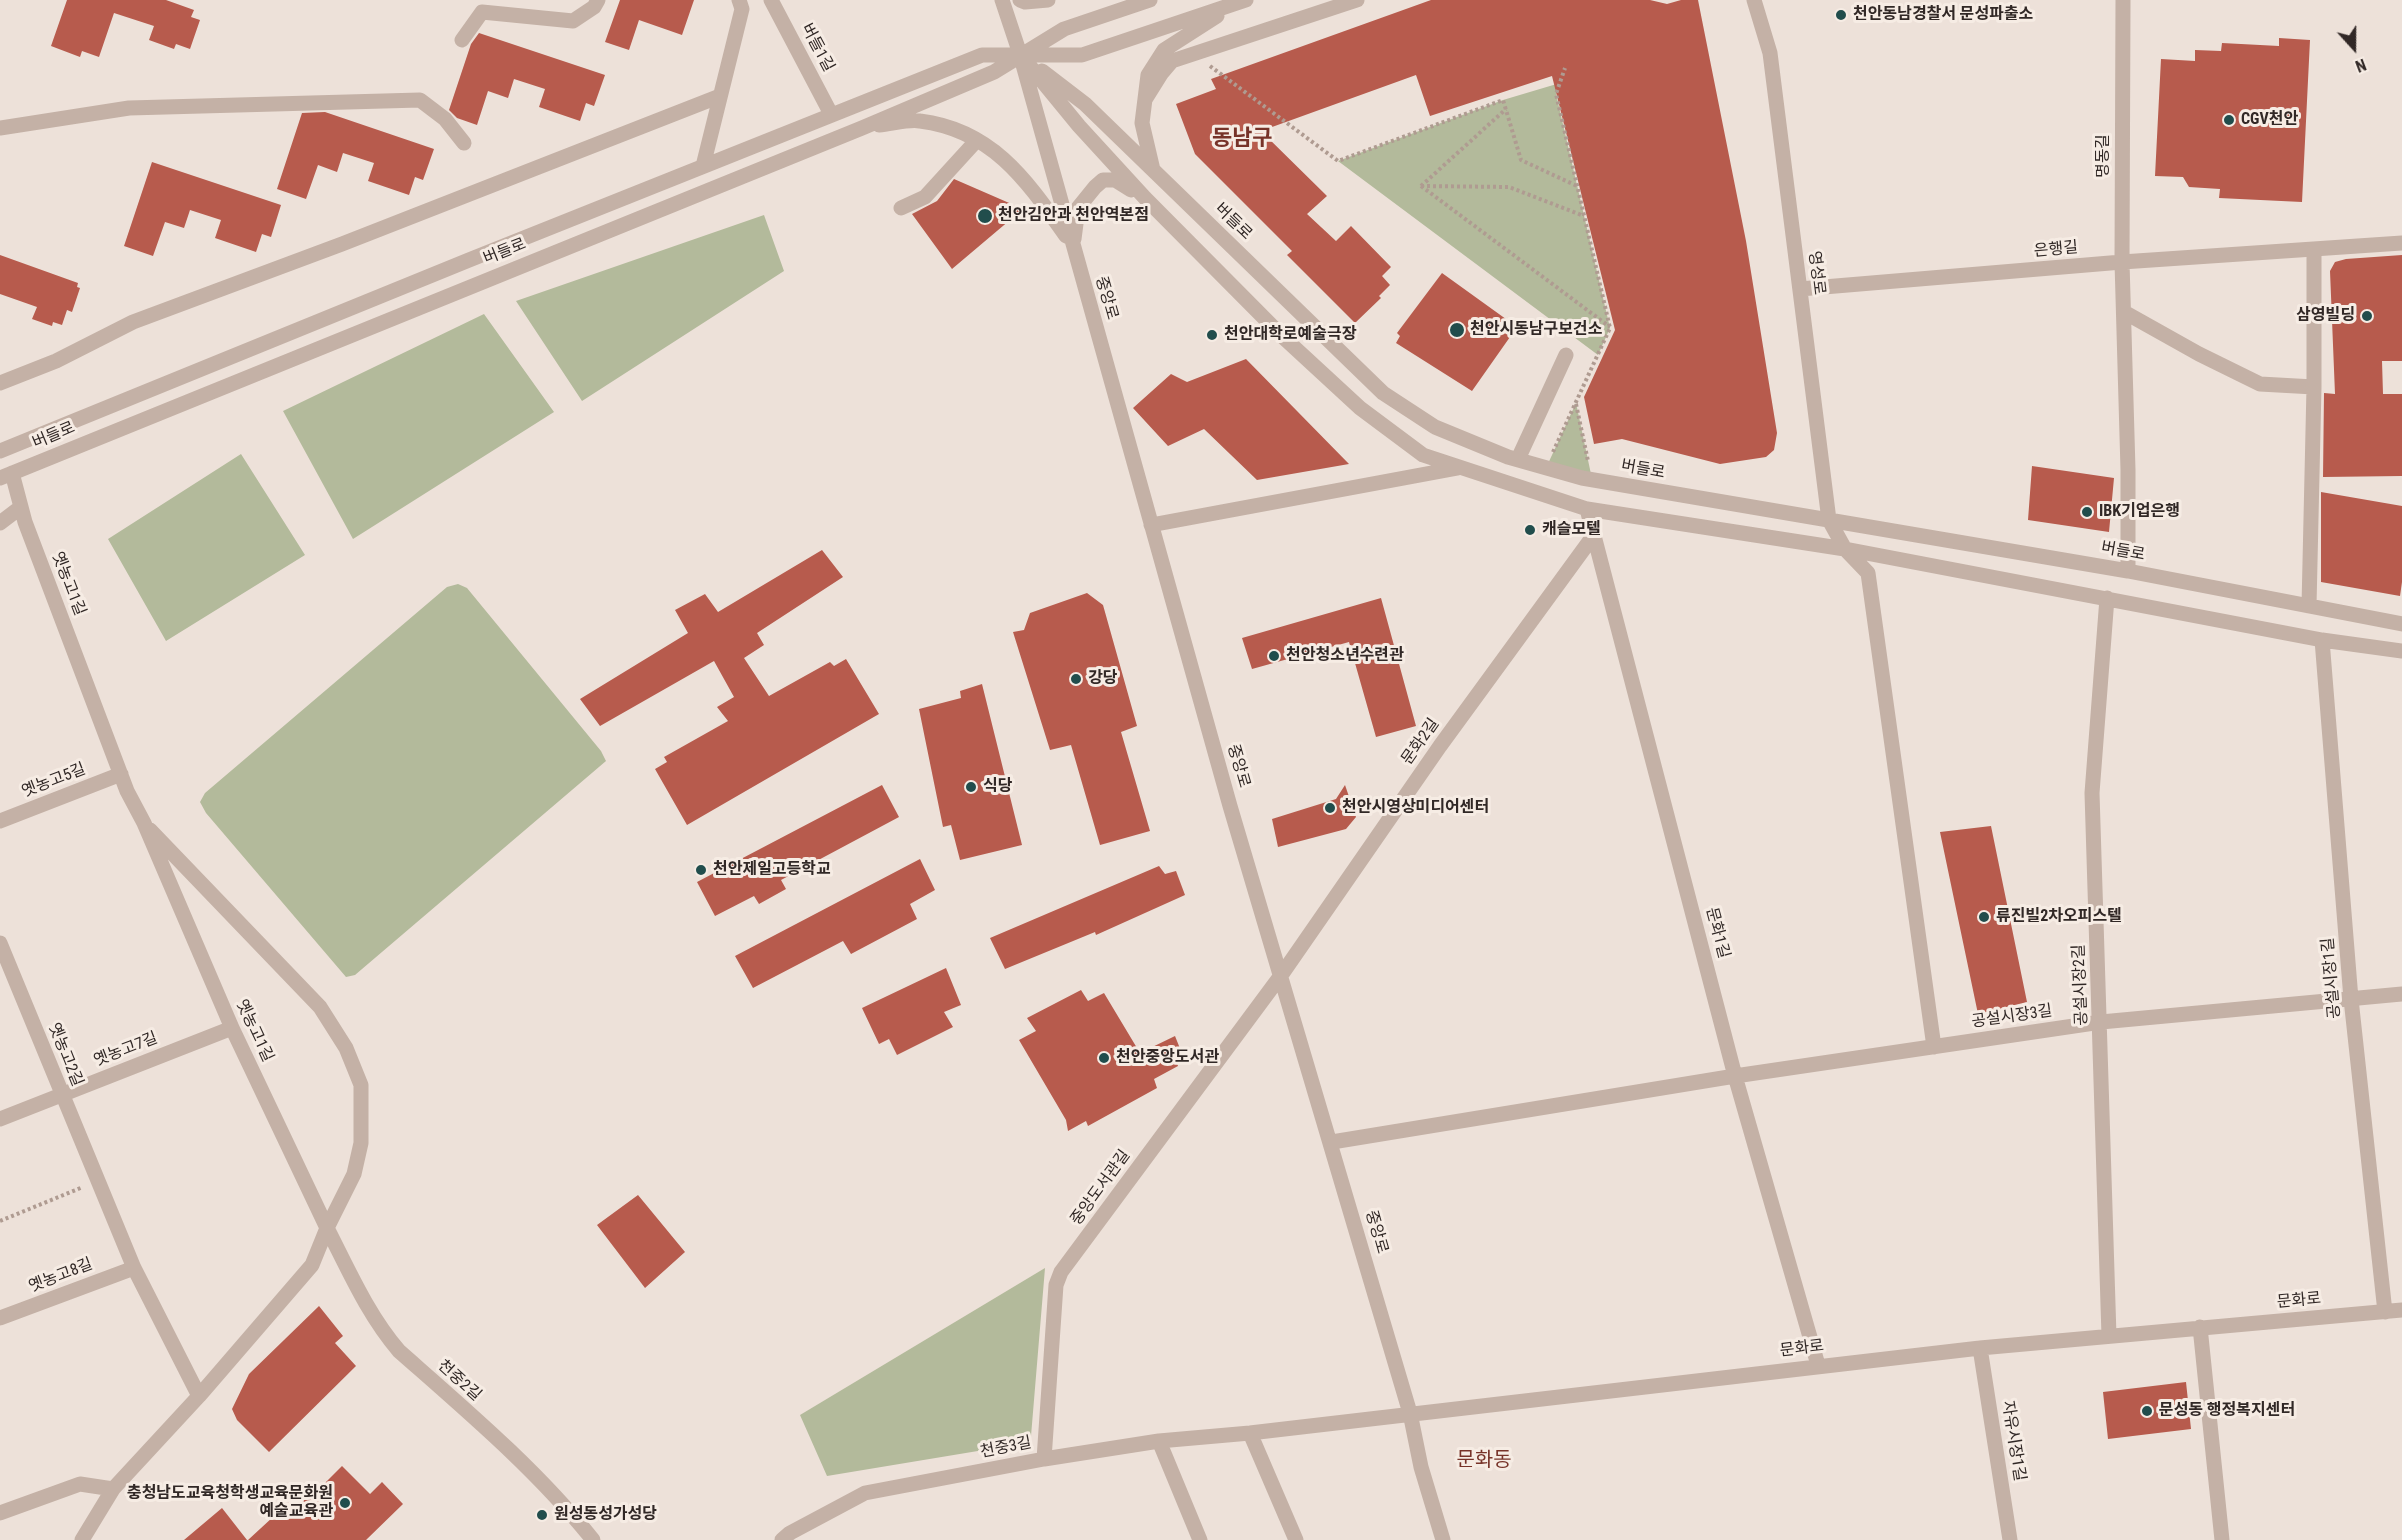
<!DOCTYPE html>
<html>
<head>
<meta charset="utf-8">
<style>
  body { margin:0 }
  #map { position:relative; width:2402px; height:1540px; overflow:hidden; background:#ede1d9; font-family:"Roboto Condensed",sans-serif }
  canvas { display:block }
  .north { position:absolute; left:2324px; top:18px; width:60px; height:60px; -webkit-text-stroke:4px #f6ece4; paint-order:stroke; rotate:159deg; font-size:16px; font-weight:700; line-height:24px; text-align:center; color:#312826 }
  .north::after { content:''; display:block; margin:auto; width:21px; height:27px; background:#312826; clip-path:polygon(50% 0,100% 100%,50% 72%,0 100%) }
</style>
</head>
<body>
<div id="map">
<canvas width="2402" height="1540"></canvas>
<div class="north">N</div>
</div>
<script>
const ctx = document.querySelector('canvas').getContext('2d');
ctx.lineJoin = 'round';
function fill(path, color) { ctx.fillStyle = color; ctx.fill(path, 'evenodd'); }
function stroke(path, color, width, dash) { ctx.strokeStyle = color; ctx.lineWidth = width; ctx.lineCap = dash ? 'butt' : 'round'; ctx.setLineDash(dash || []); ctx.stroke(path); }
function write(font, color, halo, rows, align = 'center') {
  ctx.font = font + ' "Roboto Condensed","Noto Sans KR",sans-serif'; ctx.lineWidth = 6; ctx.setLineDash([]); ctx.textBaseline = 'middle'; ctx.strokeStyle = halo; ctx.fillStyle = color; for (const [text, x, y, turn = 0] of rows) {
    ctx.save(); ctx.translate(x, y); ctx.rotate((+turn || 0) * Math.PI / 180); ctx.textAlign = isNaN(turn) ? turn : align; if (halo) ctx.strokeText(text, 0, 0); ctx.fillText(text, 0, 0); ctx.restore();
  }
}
fill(new Path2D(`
  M1560,83L1556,94L1610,328L1598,355L1338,161L1503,100Z
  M764,215L784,271L582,401L516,301Z
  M484,314L554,412L353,539L283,411Z
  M1576,403L1592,479L1546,468Z
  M241,454L305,555L166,641L108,539Z
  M458,584L467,588L601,751L606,761L355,975L346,977L206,813L200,802L205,793L447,587Z
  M1045,1268L1031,1436L1020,1444L827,1476L800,1415Z`), '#b3ba9b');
fill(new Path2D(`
  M67,0H166L194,10L191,17L200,20L190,49L176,44L174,49L149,40L154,26L114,13L99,57L82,51L80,57L51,46Z
  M620,0H694L682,35L639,20L629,50L605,42Z
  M1431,0H1650L1667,4L1681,0H1698L1746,241L1777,433L1774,450L1766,457L1720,464L1622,439L1594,444L1584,397L1615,330L1552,76L1430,116L1416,75L1261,131L1327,196L1307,214L1336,241L1351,226L1391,267L1382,276L1390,285L1379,296L1381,298L1355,323L1287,255L1292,251L1195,154L1176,104L1216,89L1211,79Z
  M479,33L605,75L594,106L586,103L580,121L539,107L545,89L514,79L508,98L488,91L477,125L457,118L449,110L471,44Z
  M2279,38L2310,40L2302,202L2219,198L2220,189L2189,187L2183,177L2155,176L2161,59L2195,61V50L2221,51L2222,43L2279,46Z
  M325,112L434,149L423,180L415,177L409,195L368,181L374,163L343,153L337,172L318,165L306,199L277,189L302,113Z
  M152,162L281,205L271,237L262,234L256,252L215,238L221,220L190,210L184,228L165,222L153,256L124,246Z
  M954,179L1023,209L952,269L912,214L937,201Z
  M0,255L78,283L77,287L80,288L72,312L67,310L62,325L53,322L52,326L32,319L37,307L0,294Z
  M2402,255V361H2382L2383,394H2402V476L2323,477L2324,393L2335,394L2330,271L2335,262L2346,259Z
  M1442,273L1517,327L1472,391L1396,343L1400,336L1397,333Z
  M1246,359L1349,464L1257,480L1204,429L1168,446L1133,408L1171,374L1187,382Z
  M2032,466L2114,478L2109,532L2028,520Z
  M2321,492L2402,506V582L2400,596L2321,582Z
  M822,550L843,577L757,633L764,645L744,658L769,696L830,662L834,666L846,659L879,714L687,825L655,769L667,762L664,757L728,721L717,707L734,697L714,661L600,726L580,699L688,633L675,610L705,594L718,612Z
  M1087,593L1103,605L1137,726L1121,732L1150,831L1100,845L1071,745L1050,750L1013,632L1024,630L1030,613Z
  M1381,598L1416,726L1376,737L1349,642L1252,669L1242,638Z
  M982,684L1022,845L960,860L951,825L943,827L919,709L961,698L960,691Z
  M882,785L899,817L781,880L786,889L759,904L754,896L715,916L697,882Z
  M1345,785L1356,817L1346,829L1278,847L1272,819L1336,799Z
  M1991,826L2027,1002L1978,1014L1940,832Z
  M920,859L935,890L910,904L917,919L851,954L843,941L753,988L735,956Z
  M1159,866L1165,874L1176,871L1185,895L1096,935L1095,932L1005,969L990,938Z
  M946,968L961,1005L944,1012L953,1027L897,1055L889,1039L879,1044L862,1008Z
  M1081,990L1088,1001L1104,993L1140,1053L1175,1036L1183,1056L1176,1060L1178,1066L1154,1079L1157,1088L1088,1126L1086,1121L1068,1131L1066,1120L1019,1040L1036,1031L1027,1018Z
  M638,1195L685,1252L645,1288L597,1225Z
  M319,1306L343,1336L335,1343L356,1366L269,1452L237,1420L232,1409L249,1374Z
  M2186,1382L2191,1429L2108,1439L2103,1392Z
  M342,1466L370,1494L382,1482L403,1504L366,1540H248L311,1482L318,1490Z
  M222,1508L247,1540H184Z`), '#b75b4d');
stroke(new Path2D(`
  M1210,66L1338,161L1503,100L1521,160L1577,186
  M1421,186L1610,327
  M1421,186L1509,187L1584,216
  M1421,186L1506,109
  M1576,404L1588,461
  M1553,452L1610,328L1556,94L1565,68
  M0,1221L83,1187`), '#af9b91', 4, [3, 3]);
stroke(new Path2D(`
  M771,0L831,114
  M1002,0L1020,54L1230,806L1410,1413L1421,1467L1443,1540
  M1020,0L1025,2L1048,0
  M1754,0L1770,53L1829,520L1845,549L1868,573L1934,1047
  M2123,0L2122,262L2128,470V571
  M462,40L482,12L573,21L594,7L598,0
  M1024,59L1079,126L1145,198L1283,337L1360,408L1423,455L1587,509L1845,549L2322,640L2402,651
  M1042,71L1085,104L1383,393L1435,427L1508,457L1582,478L2128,571L2402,624
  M1146,98L1161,74L1172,61L1357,0
  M879,125C892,124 908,119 920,121C993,130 1027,181 1066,236
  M0,128L129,108L420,100L445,119L464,143
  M703,166L742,9L739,0
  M1153,170L1142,123L1148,75L1164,50L1217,16
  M901,208L925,197L977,140
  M1074,239L1078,208L1095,187L1103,180H1115L1131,190
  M1800,289L2122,262L2402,243
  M2124,312L2199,354L2260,384L2314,387
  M0,383L56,361L133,322L342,244L720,96
  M0,451L469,260L982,55H1082L1246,0
  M1518,459L1566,355
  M12,473L25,522L127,791L144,823L232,1028L327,1228L312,1265L199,1396L113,1489L82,1540
  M0,478L862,128L994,72L1064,29L1150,0
  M1587,509L1735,1076L1818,1365
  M0,523L21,507
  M1151,525L1458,468
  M2107,598L2092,793L2109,1336
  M2309,606L2314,387V249
  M2322,640L2351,999L2385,1312
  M0,821L121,774
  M150,830L320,1007L346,1048L361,1085V1143L354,1174L327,1228C349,1271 368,1315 399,1351C466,1410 537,1470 593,1540
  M0,943L134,1268L199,1396
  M0,1119L232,1028
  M1332,1142L1735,1076L2101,1022L2402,994
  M0,1318L134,1268
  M2200,1327L2222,1540
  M1980,1348L2010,1540
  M1250,1433L1296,1540
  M1159,1441L1200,1540
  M1044,1459L1056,1285L1061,1272L1282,974L1440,746L1594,535
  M0,1513L80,1484L113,1489
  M782,1540L790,1533L865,1493L1044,1459L1159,1441L1250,1433L1980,1348L2402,1310`), '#c4b1a6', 15);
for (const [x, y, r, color] of [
  [1841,15,6,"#214d4c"],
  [2229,120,6,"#214d4c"],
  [985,216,8,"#214d4c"],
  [2367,316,6,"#214d4c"],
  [1457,330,8,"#214d4c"],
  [1212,335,6,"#214d4c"],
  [2087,512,6,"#214d4c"],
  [1530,530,6,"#214d4c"],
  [1274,656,6,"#214d4c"],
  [1076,679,6,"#214d4c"],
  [971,787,6,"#214d4c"],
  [1330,808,6,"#214d4c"],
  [701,870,6,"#214d4c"],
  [1984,917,6,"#214d4c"],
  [1104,1058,6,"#214d4c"],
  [2147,1411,6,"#214d4c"],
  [345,1503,6,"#214d4c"],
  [542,1515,6,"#214d4c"]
]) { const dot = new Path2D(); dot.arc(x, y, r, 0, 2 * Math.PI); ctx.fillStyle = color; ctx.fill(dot); stroke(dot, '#f6ece4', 2); }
write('bold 16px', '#312826', '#f6ece4', [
  ["천안동남경찰서 문성파출소",1853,15],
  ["CGV천안",2241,120],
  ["천안김안과 천안역본점",998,216],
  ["삼영빌딩",2355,316,"right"],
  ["천안시동남구보건소",1470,330],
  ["천안대학로예술극장",1224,335],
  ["IBK기업은행",2099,512],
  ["캐슬모텔",1542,530],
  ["천안청소년수련관",1286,656],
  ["강당",1088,679],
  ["식당",983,787],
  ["천안시영상미디어센터",1342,808],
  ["천안제일고등학교",713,870],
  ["류진빌2차오피스텔",1996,917],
  ["천안중앙도서관",1116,1058],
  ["문성동 행정복지센터",2159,1411],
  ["충청남도교육청학생교육문화원",333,1494,"right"],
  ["예술교육관",333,1512,"right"],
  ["원성동성가성당",554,1515]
], 'left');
write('16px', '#312826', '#f6ece4', [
  ["버들1길",817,48,62],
  ["명동길",2104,156,-90],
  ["버들로",1233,222,44],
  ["은행길",2056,250,-5],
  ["버들로",505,252,-22],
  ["영성로",1816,273,83],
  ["중앙로",1106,298,74],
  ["버들로",54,436,-23],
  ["버들로",1643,470,10],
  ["버들로",2123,552,10],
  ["옛농고1길",68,584,69],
  ["문화2길",1421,742,-55],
  ["중앙로",1238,766,74],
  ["옛농고5길",54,781,-21],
  ["문화1길",1717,933,75],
  ["공설시장1길",2332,978,-95],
  ["공설시장2길",2081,985,-92],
  ["공설시장3길",2012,1017,-8],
  ["옛농고1길",254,1031,65],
  ["옛농고7길",126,1050,-21],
  ["옛농고2길",65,1055,68],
  ["중앙도서관길",1101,1188,-54],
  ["중앙로",1376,1232,74],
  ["옛농고8길",61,1276,-21],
  ["문화로",2299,1301,-5],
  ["문화로",1802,1349,-7],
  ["천중2길",459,1381,42],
  ["자유시장1길",2013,1441,81],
  ["천중3길",1006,1448,-11]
]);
write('20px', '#773329', '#f6ece4', [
  ["문화동",1484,1461]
]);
write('bold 22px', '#773329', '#f6ece4', [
  ["동남구",1242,139]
]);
</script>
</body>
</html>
